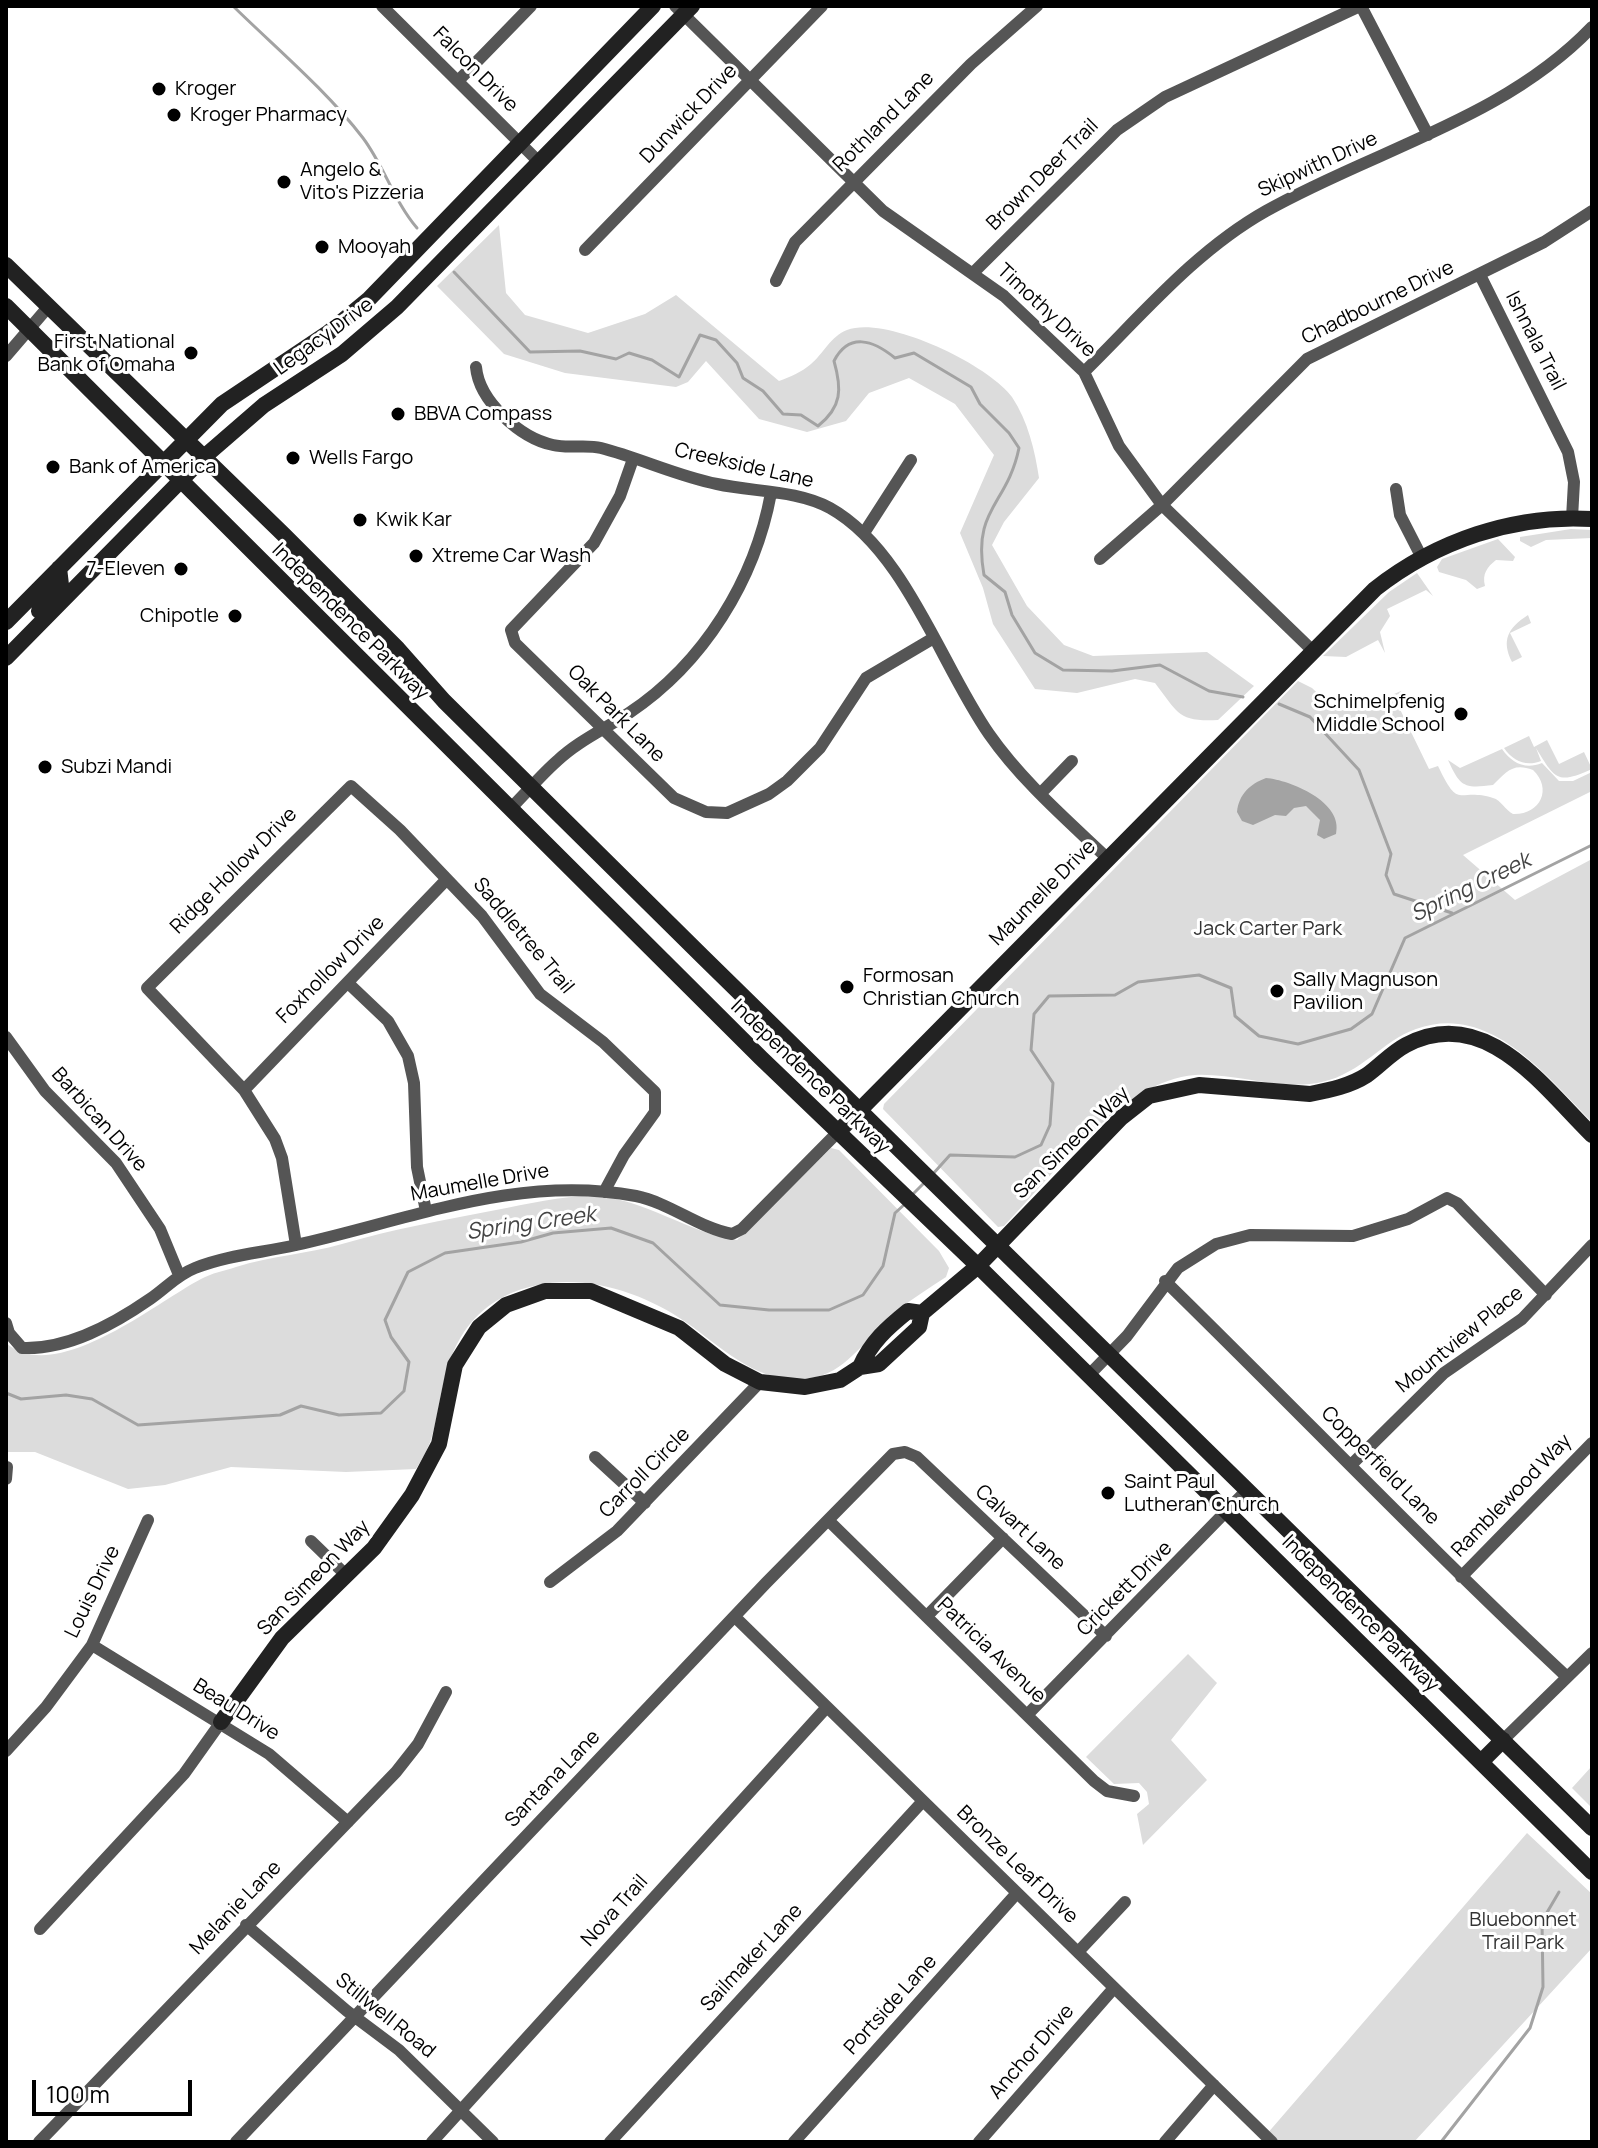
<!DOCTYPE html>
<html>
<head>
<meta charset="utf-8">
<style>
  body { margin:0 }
  #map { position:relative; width:1598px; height:2148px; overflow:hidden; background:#fff; font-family:Manrope,sans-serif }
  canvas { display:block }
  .frame { position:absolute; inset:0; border:8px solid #000; pointer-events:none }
  .scale { position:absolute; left:32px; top:2080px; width:160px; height:36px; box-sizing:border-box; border:4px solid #000; border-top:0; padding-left:10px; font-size:24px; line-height:28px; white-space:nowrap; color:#000; -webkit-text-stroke:6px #fff; paint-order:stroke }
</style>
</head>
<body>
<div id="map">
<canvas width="1598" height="2148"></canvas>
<div class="frame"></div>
<div class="scale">100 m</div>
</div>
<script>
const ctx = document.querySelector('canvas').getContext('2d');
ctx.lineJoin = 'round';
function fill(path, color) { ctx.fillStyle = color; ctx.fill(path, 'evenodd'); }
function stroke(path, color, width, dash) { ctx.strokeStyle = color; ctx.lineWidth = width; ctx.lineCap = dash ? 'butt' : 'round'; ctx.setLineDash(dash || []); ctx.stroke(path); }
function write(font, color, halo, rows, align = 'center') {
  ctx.font = font + ' Manrope,sans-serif'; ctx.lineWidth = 6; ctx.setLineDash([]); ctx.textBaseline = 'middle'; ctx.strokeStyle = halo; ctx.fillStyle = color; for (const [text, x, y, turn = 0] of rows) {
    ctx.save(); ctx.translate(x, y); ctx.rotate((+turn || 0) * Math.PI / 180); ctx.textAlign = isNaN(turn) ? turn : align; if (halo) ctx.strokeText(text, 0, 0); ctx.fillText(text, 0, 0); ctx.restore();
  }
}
fill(new Path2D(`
  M499,225L506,293L525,315L588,333L645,314L676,295L779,381C790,377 802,372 811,364C823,354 831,336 847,330C886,315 989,365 1012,397C1028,421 1035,451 1039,478L1004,522L992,545L1027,606L1064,645L1093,656L1207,652L1254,686L1218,720C1178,722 1178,713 1155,683L1135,679L1077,693L1035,689L993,624L983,588L960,533L994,455L955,404L909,378L869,393L846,421L807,432L759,419L706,361L688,382L676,387L565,373L504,354L437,286Z
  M1571,529L1592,530V538L1546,540L1531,547L1520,541V537Z
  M1498,539L1515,557L1513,561L1496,560C1487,567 1482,574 1485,586L1477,589L1466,580L1439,572L1437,567L1442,559Z
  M1417,573L1433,596L1426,590L1387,609L1390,616L1380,632L1385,653L1378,640L1346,657L1323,656L1389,592Z
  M1528,615L1531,623L1510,633L1522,657L1512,662C1501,640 1508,628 1528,615Z
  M1298,681L1312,688L1331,706L1345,711L1359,709L1401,691L1402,695L1395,699L1429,769L1438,766C1460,812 1457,787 1493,798C1501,800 1505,810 1513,814C1540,815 1553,789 1533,770C1513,762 1506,772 1493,785C1463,789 1460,786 1448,760L1460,768L1502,749C1512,763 1525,770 1542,763L1559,781H1573L1592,772V791L1463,855L1515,900L1592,859V1122C1546,1076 1490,1002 1416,1029C1382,1041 1362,1073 1322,1082C1281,1091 1235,1073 1195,1075C1122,1080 1052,1177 1004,1226L998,1227L883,1109L884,1104Z
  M1529,736L1534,747L1547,740L1559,764L1584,752L1592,769C1557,785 1555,779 1536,748L1541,761C1526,767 1513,761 1504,748Z
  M831,1148L839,1150L939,1251L949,1268L946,1277C929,1288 912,1299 896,1311C873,1330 852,1365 823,1375C767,1393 728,1352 687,1323C647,1294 587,1274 538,1285C507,1291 482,1306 464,1332C442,1365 442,1400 432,1436C429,1448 422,1459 416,1469L346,1472L231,1467L165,1485L128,1489L35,1452H6V1343C56,1386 155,1303 201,1279C212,1273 224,1271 236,1267C270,1256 307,1254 342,1244C393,1229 444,1220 496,1210C527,1204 561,1196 593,1196C645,1198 687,1233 737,1240Z
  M1188,1654L1217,1683L1171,1740L1207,1780L1143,1845L1137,1814L1149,1804L1147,1792L1139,1783L1114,1784L1086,1757Z
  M1592,1766V1808L1572,1788Z
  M1527,1833L1592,1894V1948L1414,2142H1260Z`), '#dcdcdc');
fill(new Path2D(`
  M1266,778C1290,780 1344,802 1336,834L1324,839L1317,835L1320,820L1306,806L1294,808L1286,816L1275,815L1253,825L1242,821L1237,812C1239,794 1250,784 1266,778Z`), '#a3a3a3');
stroke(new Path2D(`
  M233,6C277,49 326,90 363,138C384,166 394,201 417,228
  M454,272L530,352L580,351L616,359L629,353L652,360L679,377L700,335L716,340L737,363L743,378L763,391L783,414L801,415L818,426C842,407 842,389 834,361C849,332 873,340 895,358L914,353L971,387L980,404L1009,433L1019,448C1007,506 972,508 984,575L1005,592L1012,615L1035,653L1063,670L1112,671L1160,665L1209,691L1243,697
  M1279,704L1310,717L1359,770L1391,854L1386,875L1394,894L1452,913
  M932,1175L950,1155L1015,1157L1041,1145L1050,1125L1053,1083L1031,1050L1034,1014L1049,996L1115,995L1138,982L1199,975L1231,988L1235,1016L1259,1036L1298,1044L1351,1029L1372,1014L1405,938L1592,845
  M912,1195L924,1183
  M6,1393L21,1399L66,1395L92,1399L138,1425L280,1415L301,1406L339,1415L381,1413L404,1391L409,1362L391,1337L385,1320L408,1272L445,1253L521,1242L553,1233L611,1228L653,1243L720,1305L769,1310H829L863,1295L883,1266L895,1213L905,1204
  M1441,2142L1530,2028L1543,1987L1542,1921L1559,1892`), '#a3a3a3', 3);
stroke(new Path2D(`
  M382,6L540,163
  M675,6L883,211L1004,296L1084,372L1119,446L1162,505L1312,650
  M1361,6L1428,135
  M458,81L531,6
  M585,250L822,6
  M974,272L1117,130L1165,97L1360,6
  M1480,275L1568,452L1574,482L1572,518
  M776,281L795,242L971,64L1037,6
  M6,356L49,306
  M476,367C479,401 520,438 553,445C569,449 585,444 601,448C640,458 677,476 717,484C753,492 797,490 830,508C905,550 941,665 989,734C1021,780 1066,819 1106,857
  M1084,372C1141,316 1195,251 1266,211C1374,150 1504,119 1592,27
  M633,459L620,496L594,543L511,630L515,643L674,798L706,812L727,813L769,794L787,781L820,748L866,678L932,639
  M1396,489L1400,515L1421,556
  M864,533L911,460
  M1100,559L1162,505L1307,359L1544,242L1592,211
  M1041,793L1072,761
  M510,809C526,793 541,775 557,761C578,741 605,729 629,713C704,663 755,580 771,493
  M348,983L388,1021L408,1056L414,1083L417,1167L426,1211
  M6,1037L45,1091L116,1163L160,1229L179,1275
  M244,1090L447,879
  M296,1245L282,1158L275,1139L244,1090L147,988L351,786L400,830L482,916L540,994L603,1042L655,1092V1112L624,1155L604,1192
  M1165,1281C1300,1413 1430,1549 1567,1677
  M6,1323L9,1333L22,1348C68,1350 114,1324 150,1299C166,1288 177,1275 195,1268C228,1255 261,1253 296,1245C409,1220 518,1174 636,1196C670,1203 699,1228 732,1234L742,1229L838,1132
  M1089,1375L1127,1336L1178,1268L1216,1244L1250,1235L1353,1236L1408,1219L1447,1198L1457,1203L1546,1295
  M595,1457L645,1503
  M1352,1464L1444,1373L1522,1319L1592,1245
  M6,1479L7,1467
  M828,1520L1094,1781L1107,1791L1134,1796
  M311,1541L347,1576
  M1461,1577L1592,1443
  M550,1582L617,1531L760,1382
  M927,1616L1003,1538
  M735,1617L1272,2142
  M92,1645L269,1754L348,1822
  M1028,1714L1248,1489
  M1503,1740L1592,1653
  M6,1751L46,1707L92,1645L148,1520
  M246,1925L347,2011L399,2050L493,2142
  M40,1929L184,1774L221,1722
  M1078,1952L1125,1902
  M39,2142L396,1772L418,1744L446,1692
  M236,2142L766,1583L893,1454L905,1452L917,1457L1106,1636
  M432,2142L827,1707
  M610,2142L923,1801
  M794,2142L1017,1893
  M979,2142L1114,1988
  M1165,2142L1214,2085`), '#555', 12);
stroke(new Path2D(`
  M6,265L283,534L398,649L444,701L702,956L1592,1828
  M6,306L761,1058L978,1266L1592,1872
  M39,611L61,585L59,568
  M6,622L222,404L328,333L368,300L653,6
  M6,658L204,457L264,405L342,354L397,307L692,6
  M838,1132L1375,589C1436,541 1514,514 1592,519
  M860,1367C871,1342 887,1328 908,1311L922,1313
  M221,1722L282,1638L374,1548L412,1495L439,1444L455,1365L479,1327L506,1305L545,1291H591L679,1328L725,1364L760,1382L805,1387L840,1380L860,1367L879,1364L919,1327L922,1313L978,1266L1121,1118L1149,1096L1199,1085L1310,1094C1330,1090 1350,1086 1367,1075C1381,1065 1391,1053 1406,1045C1485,1003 1543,1087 1592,1135
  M1481,1762L1503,1740`), '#222', 16);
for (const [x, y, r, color] of [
  [159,89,8,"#000"],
  [174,115,8,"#000"],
  [284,182,8,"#000"],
  [322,247,8,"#000"],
  [191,353,8,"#000"],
  [398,414,8,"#000"],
  [293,458,8,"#000"],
  [53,467,8,"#000"],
  [360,520,8,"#000"],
  [416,556,8,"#000"],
  [181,569,8,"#000"],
  [235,616,8,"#000"],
  [1461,714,8,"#000"],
  [45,767,8,"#000"],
  [847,987,8,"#000"],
  [1277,991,8,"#000"],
  [1108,1493,8,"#000"]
]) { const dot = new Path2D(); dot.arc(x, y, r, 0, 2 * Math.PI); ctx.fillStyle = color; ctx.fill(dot); stroke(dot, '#fff', 3); }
write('20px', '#000', '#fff', [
  ["Falcon Drive",475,70,45],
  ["Dunwick Drive",689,114,-46],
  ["Rothland Lane",884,122,-45],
  ["Skipwith Drive",1318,165,-25],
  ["Brown Deer Trail",1043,175,-45],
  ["Chadbourne Drive",1378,303,-26],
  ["Timothy Drive",1046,311,43],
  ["Legacy Drive",324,337,-36],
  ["Ishnala Trail",1535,341,63],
  ["Creekside Lane",744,466,13],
  ["Independence Parkway",350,622,45],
  ["Oak Park Lane",616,714,45],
  ["Ridge Hollow Drive",234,871,-45],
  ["Maumelle Drive",1043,893,-45],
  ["Saddletree Trail",523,936,50],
  ["Foxhollow Drive",331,970,-45],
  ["Independence Parkway",810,1077,44],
  ["Barbican Drive",99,1120,48],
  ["San Simeon Way",1072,1143,-44],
  ["Maumelle Drive",480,1183,-10],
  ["Mountview Place",1460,1340,-39],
  ["Copperfield Lane",1380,1466,45],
  ["Carroll Circle",645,1473,-45],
  ["Ramblewood Way",1512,1496,-46],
  ["Calvart Lane",1020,1528,43],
  ["San Simeon Way",314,1578,-46],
  ["Crickett Drive",1125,1589,-45],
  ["Louis Drive",93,1592,-64],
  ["Independence Parkway",1360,1614,45],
  ["Patricia Avenue",991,1651,44],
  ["Beau Drive",236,1710,32],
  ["Santana Lane",553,1779,-46],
  ["Bronze Leaf Drive",1017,1865,44],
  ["Melanie Lane",236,1908,-46],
  ["Nova Trail",615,1911,-48],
  ["Sailmaker Lane",752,1958,-47],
  ["Portside Lane",891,2005,-48],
  ["Stillwell Road",385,2016,39],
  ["Anchor Drive",1032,2052,-49]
]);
write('20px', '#000', '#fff', [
  ["Kroger",175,89],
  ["Kroger Pharmacy",190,115],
  ["Angelo &",300,170],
  ["Vito's Pizzeria",300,193],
  ["Mooyah",338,247],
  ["First National",175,342,"right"],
  ["Bank of Omaha",175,365,"right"],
  ["BBVA Compass",414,414],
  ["Wells Fargo",309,458],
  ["Bank of America",69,467],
  ["Kwik Kar",376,520],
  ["Xtreme Car Wash",432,556],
  ["7-Eleven",165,569,"right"],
  ["Chipotle",219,616,"right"],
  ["Schimelpfenig",1445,702,"right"],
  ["Middle School",1445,725,"right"],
  ["Subzi Mandi",61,767],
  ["Formosan",863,976],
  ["Christian Church",863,999],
  ["Sally Magnuson",1293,980],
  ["Pavilion",1293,1003],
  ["Saint Paul",1124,1482],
  ["Lutheran Church",1124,1505]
], 'left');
write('20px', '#333', '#fff', [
  ["Jack Carter Park",1268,929],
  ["Bluebonnet",1523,1920],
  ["Trail Park",1523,1943]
]);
write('italic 22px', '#444', '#fff', [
  ["Spring Creek",1471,888,-26],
  ["Spring Creek",531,1224,-8]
]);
</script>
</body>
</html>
